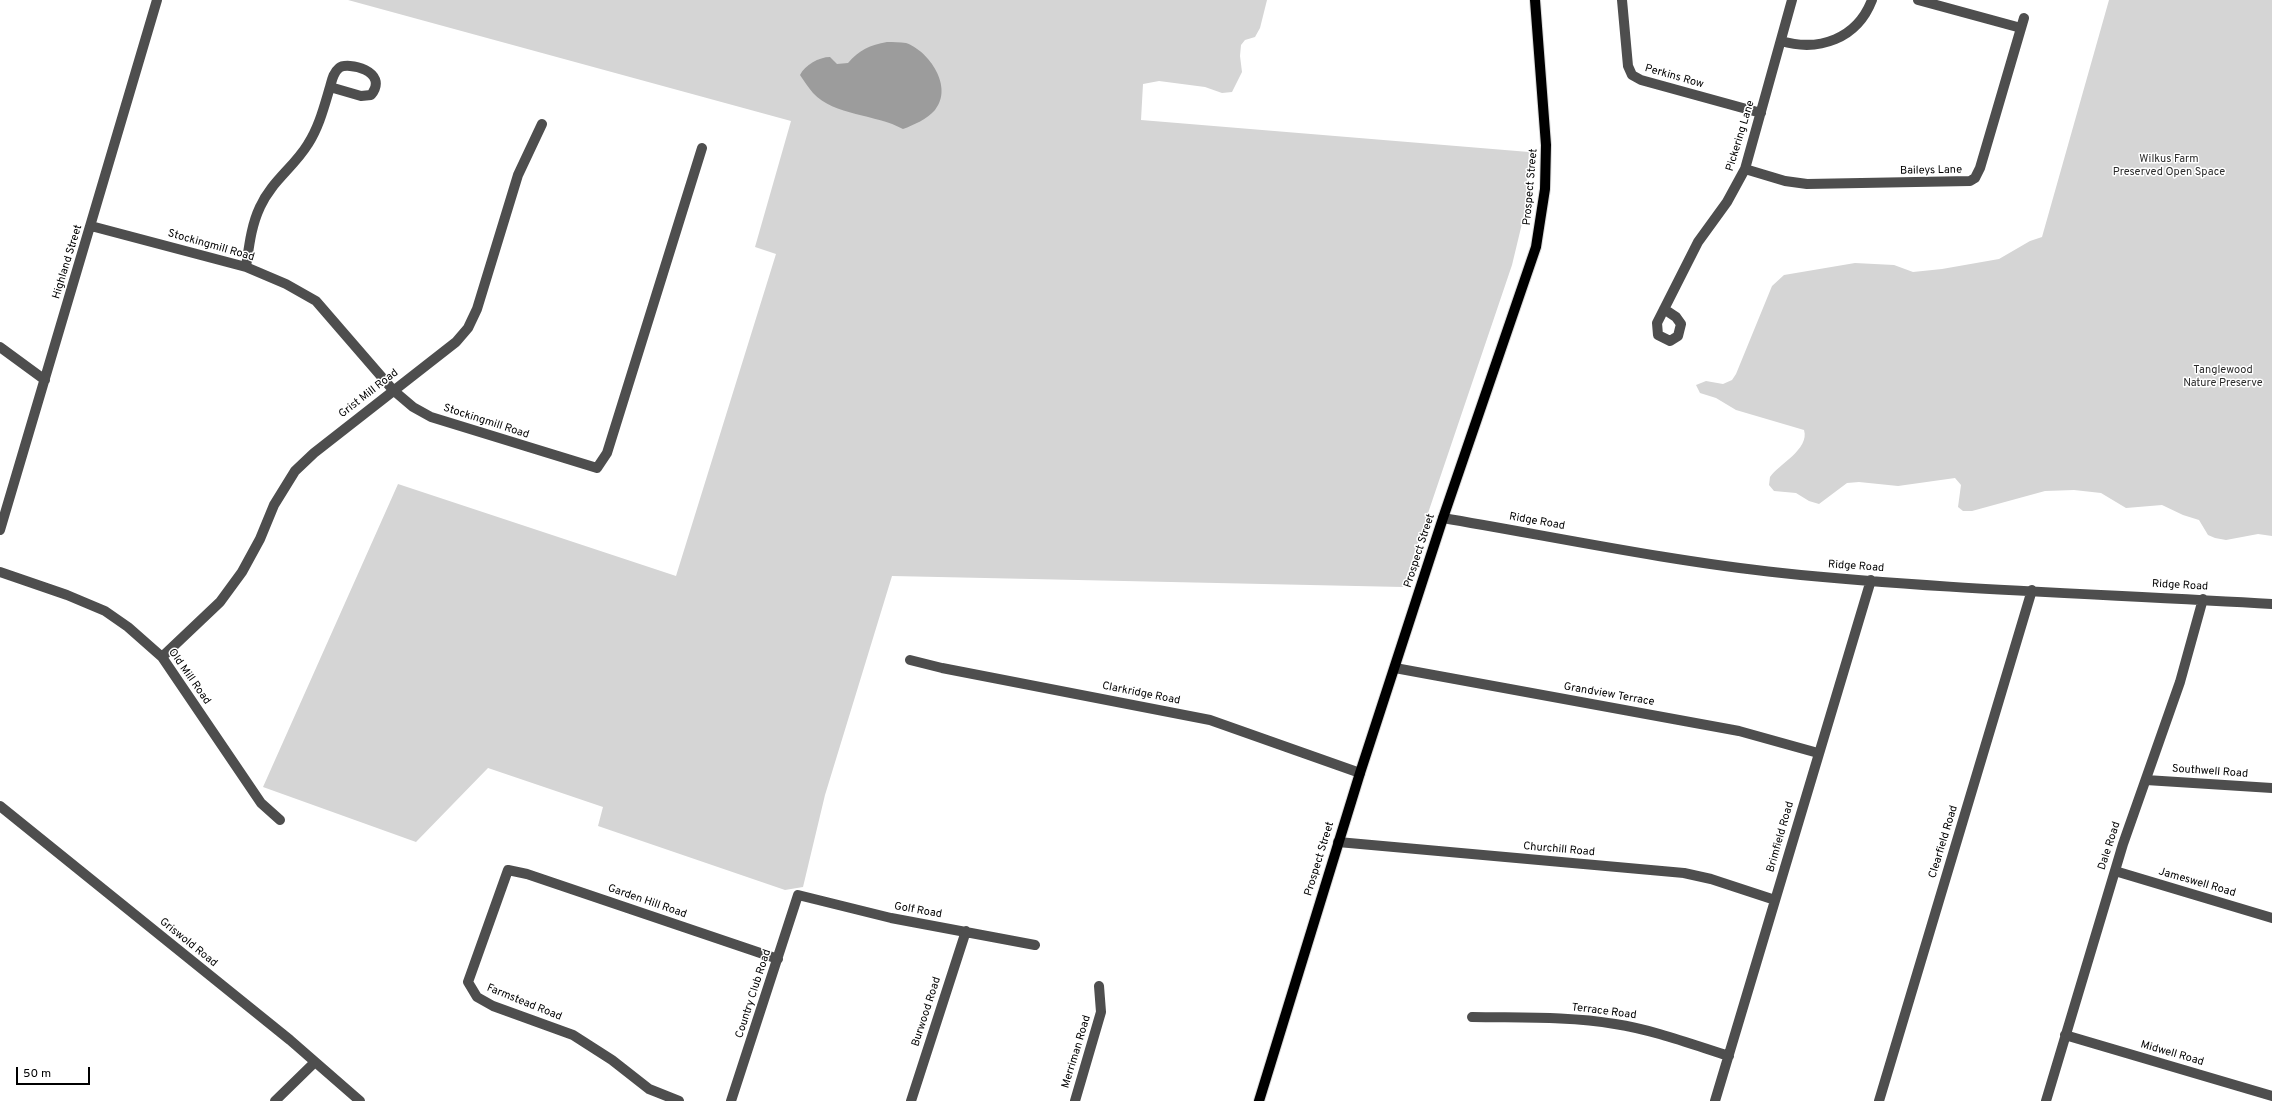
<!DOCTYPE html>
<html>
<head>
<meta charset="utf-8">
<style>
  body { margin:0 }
  #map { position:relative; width:2272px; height:1101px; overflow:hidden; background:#fff; font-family:Overpass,sans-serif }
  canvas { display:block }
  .scale { position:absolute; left:16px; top:1067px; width:74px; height:18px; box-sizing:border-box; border:2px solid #000; border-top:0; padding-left:5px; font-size:12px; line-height:14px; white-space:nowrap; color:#000; -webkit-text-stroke:3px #fff; paint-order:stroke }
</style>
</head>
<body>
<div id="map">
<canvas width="2272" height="1101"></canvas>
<div class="scale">50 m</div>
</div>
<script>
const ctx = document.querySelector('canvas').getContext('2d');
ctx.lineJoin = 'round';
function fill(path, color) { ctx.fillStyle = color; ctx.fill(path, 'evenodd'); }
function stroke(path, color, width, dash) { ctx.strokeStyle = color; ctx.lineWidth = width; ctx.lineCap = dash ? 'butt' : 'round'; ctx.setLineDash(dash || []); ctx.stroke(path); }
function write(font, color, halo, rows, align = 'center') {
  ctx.font = font + ' Overpass,sans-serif'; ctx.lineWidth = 3; ctx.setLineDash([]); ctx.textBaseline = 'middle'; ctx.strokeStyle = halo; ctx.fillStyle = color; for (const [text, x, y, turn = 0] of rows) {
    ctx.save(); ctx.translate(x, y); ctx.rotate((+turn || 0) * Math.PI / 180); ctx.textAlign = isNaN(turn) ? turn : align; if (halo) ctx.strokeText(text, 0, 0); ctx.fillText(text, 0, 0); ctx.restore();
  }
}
fill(new Path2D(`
  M348,0H1267L1260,28L1255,37L1245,40L1241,45L1240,56L1242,72L1232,92L1222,93L1205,87L1159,81L1143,84L1141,120L1529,152L1525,211L1512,265L1403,587L892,576L825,795L803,887L785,890L598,826L603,807L488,768L416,842L263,787L398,484L676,576L776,254L755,247L791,121Z
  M2109,0H2272V536L2258,534L2226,540L2215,538L2208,535L2199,520L2183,515L2162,505L2126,508L2101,493L2074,490L2045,491L1972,511H1963L1958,507L1961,485L1955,478L1898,486L1859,482L1847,483L1819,504L1809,501L1796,493L1774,491L1769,485L1770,477C1778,465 1810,449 1804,430L1736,410L1716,398L1700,393L1696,385L1706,381L1723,384L1732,380L1736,374L1772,286L1784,275L1855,263L1894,265L1913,272L1942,269L1999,259L2030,241L2042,237Z`), '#d5d5d5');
fill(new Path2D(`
  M887,42C893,42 900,42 906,43C929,51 954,87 935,110C927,119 914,125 903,129C876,114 834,116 813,93C808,87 804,81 800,75C805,65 819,57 830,57L837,64L848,63C859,50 870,45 887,42Z`), '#9c9c9c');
const major = new Path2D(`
  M1259,1101L1360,773L1443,518L1536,247L1545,189L1546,145L1535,0`);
stroke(major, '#dbdbdb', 12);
stroke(new Path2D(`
  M1622,0L1628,66L1632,75L1641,80L1761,113
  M1918,0L2021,28
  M1781,41C1819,52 1857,39 1872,0
  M1745,169L1785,181L1807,184L1970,181L1975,178L1980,168L2024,18
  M91,226L246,267L286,284L316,301L393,390L413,407L431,417L597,468L607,453L702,148
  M246,267C249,247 251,226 260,207C271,182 294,167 308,144C319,127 324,107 330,87L361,96L371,95C390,71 347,61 339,68C333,73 332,80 330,87
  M1664,309L1676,317L1681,324L1678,336L1670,341L1658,335L1657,323L1698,242L1727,202L1745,169L1792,0
  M0,347L45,380
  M1443,518C1555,537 1669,561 1782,573C1945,590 2109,594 2272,604
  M0,530L157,0
  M0,572L67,595L105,611L128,627L162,657L261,803L280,820
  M162,657L220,602L242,572L260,539L274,505L295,471L314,453L456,342L468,328L477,309L518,175L542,124
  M910,660L942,668L1210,720L1360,773
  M1395,668L1739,731L1818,753
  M2146,780L2272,788
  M0,806L290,1040L360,1101
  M1338,842L1684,873L1711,879L1775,900
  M2115,871L2272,918
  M1472,1017C1519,1018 1568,1016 1615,1024C1654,1030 1691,1044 1729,1056
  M2065,1035L2272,1096
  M275,1101L315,1062
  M679,1101L649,1089L612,1060L573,1035L493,1006L477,997L468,982L508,870L527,874L778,959
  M731,1101L798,895L891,918L1035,945
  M911,1101L966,931
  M1075,1101L1101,1012L1099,986
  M1715,1101L1871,580
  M1879,1101L2032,590
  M2046,1101L2123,844L2180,682L2203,599`), '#4e4e4e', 10);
stroke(major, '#000', 10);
write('11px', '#000', '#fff', [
  ["Perkins Row",1674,77,16],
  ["Pickering Lane",1741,136,-73],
  ["Baileys Lane",1931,171,-1],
  ["Prospect Street",1531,187,-85],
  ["Stockingmill Road",211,246,16],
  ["Highland Street",68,262,-73],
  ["Grist Mill Road",369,394,-38],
  ["Stockingmill Road",486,422,18],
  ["Ridge Road",1537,522,10],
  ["Prospect Street",1420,551,-72],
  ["Ridge Road",1856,567,4],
  ["Ridge Road",2180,586,3],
  ["Old Mill Road",189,677,55],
  ["Clarkridge Road",1141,694,11],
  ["Grandview Terrace",1609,695,10],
  ["Southwell Road",2210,772,4],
  ["Brimfield Road",1781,837,-74],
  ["Clearfield Road",1944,842,-73],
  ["Dale Road",2110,846,-72],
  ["Churchill Road",1559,850,5],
  ["Prospect Street",1320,859,-73],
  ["Jameswell Road",2197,883,16],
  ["Garden Hill Road",647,902,19],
  ["Golf Road",918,911,10],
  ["Griswold Road",188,943,39],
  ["Country Club Road",754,994,-72],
  ["Farmstead Road",524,1003,22],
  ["Burwood Road",927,1012,-72],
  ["Terrace Road",1604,1012,7],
  ["Merriman Road",1077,1052,-73],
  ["Midwell Road",2172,1054,16]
]);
write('11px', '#2c2c2c', '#fff', [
  ["Wilkus Farm",2169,160],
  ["Preserved Open Space",2169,173],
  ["Tanglewood",2223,371],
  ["Nature Preserve",2223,384]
]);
</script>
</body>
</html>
